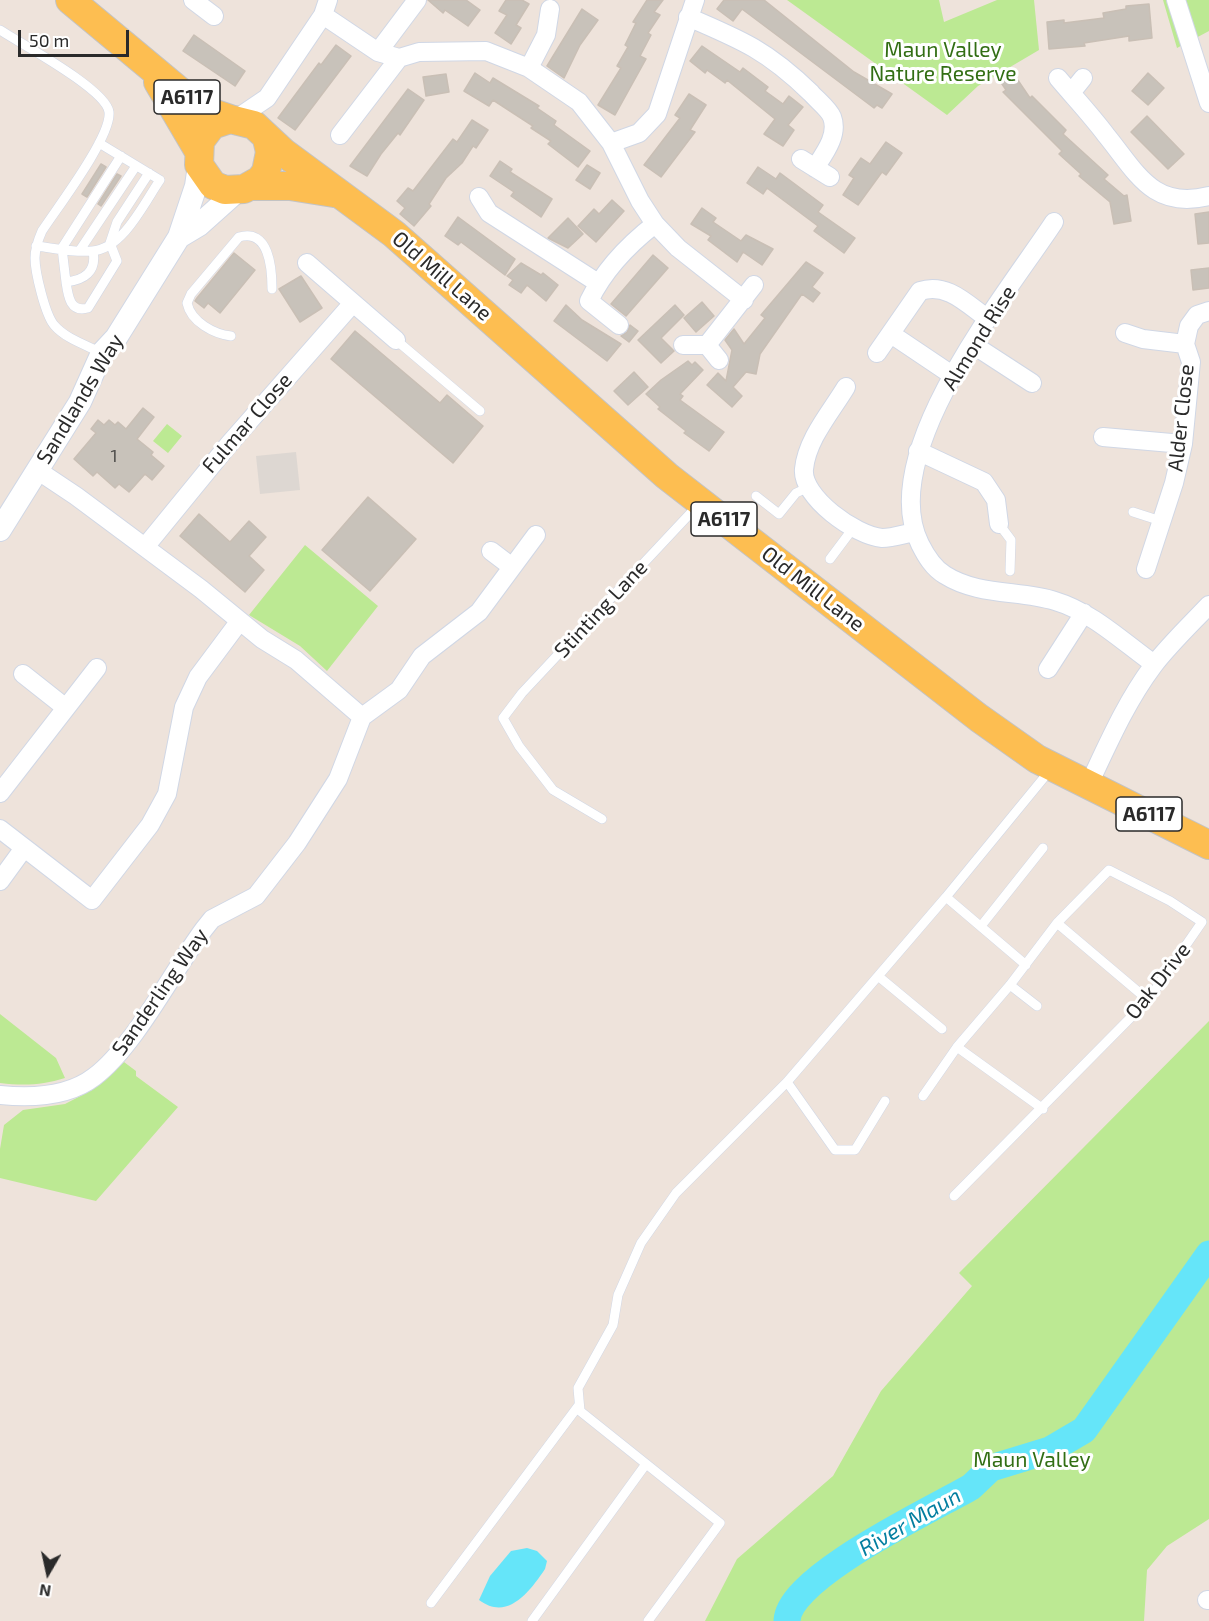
<!DOCTYPE html>
<html>
<head>
<meta charset="utf-8">
<style>
  body { margin:0 }
  #map { position:relative; width:1209px; height:1621px; overflow:hidden; background:#eee3db; font-family:"Exo 2",sans-serif }
  canvas { display:block }
  .north { position:absolute; left:18px; top:1543px; width:60px; height:60px; -webkit-text-stroke:4px #fff; paint-order:stroke; rotate:189deg; font-size:16px; font-weight:700; line-height:24px; text-align:center; color:#2a2a2a }
  .north::after { content:''; display:block; margin:auto; width:21px; height:27px; background:#2a2a2a; clip-path:polygon(50% 0,100% 100%,50% 72%,0 100%) }
  .scale { position:absolute; left:18px; top:30px; width:111px; height:27px; box-sizing:border-box; border:3px solid #2a2a2a; border-top:0; padding-left:8px; font-size:18px; line-height:21px; white-space:nowrap; color:#2a2a2a; -webkit-text-stroke:4px #fff; paint-order:stroke }
</style>
</head>
<body>
<div id="map">
<canvas width="1209" height="1621"></canvas>
<div class="north">N</div>
<div class="scale">50 m</div>
</div>
<script>
const ctx = document.querySelector('canvas').getContext('2d');
ctx.lineJoin = 'round';
function fill(path, color) { ctx.fillStyle = color; ctx.fill(path, 'evenodd'); }
function stroke(path, color, width, dash) { ctx.strokeStyle = color; ctx.lineWidth = width; ctx.lineCap = dash ? 'butt' : 'round'; ctx.setLineDash(dash || []); ctx.stroke(path); }
function write(font, color, halo, rows, align = 'center') {
  ctx.font = font + ' "Exo 2",sans-serif'; ctx.lineWidth = 6; ctx.setLineDash([]); ctx.textBaseline = 'middle'; ctx.strokeStyle = halo; ctx.fillStyle = color; for (const [text, x, y, turn = 0] of rows) {
    ctx.save(); ctx.translate(x, y); ctx.rotate((+turn || 0) * Math.PI / 180); ctx.textAlign = isNaN(turn) ? turn : align; if (halo) ctx.strokeText(text, 0, 0); ctx.fillText(text, 0, 0); ctx.restore();
  }
}
fill(new Path2D(`
  M787,0H939L944,22L997,0H1034L1039,50L978,86L947,115Z
  M1163,0H1209V31L1177,48Z
  M167,424L182,436L168,453L153,441Z
  M305,545L378,606L327,671L300,646L249,615Z
  M0,1014L56,1058L65,1078C43,1085 24,1086 0,1083Z
  M1209,1021V1519L1167,1546L1147,1570L1144,1621H705L737,1559L833,1476L881,1391L972,1286L959,1273Z
  M124,1062L136,1071V1076L178,1107L96,1201L0,1178V1149L4,1125L23,1110L65,1104L92,1090Z`), '#bce993');
fill(new Path2D(`
  M296,452L300,490L260,494L256,456Z`), '#ddd7d2');
fill(new Path2D(`
  M527,1548L537,1551L547,1561L545,1569C529,1593 507,1621 479,1600L490,1576L511,1551Z`), '#65e5f9');
stroke(new Path2D(`
  M787,1621C788,1577 933,1509 971,1487L991,1468L1050,1450L1084,1430L1209,1254`), '#65e5f9', 27);
const building = new Path2D(`
  M428,0H466L480,10L468,26L445,10L443,13Z
  M506,0H522L529,4L516,25L521,28L511,44L495,33L507,15L499,11Z
  M647,0H663L654,12L660,15L648,33L651,35L640,56L646,59L615,115L598,105L621,68L617,66L628,47L625,45L636,23L633,22Z
  M724,0H764L854,72L892,94L882,108L877,105L874,108L742,9L733,21L717,9Z
  M1149,4L1152,38L1129,41V36L1084,43L1085,46L1049,49L1047,22L1064,20V23L1104,18L1103,13L1126,9V6Z
  M582,9L598,20L580,45L564,78L547,66Z
  M194,35L245,71L235,86L183,51Z
  M336,45L351,56L295,130L278,118L319,63L321,65Z
  M702,46L740,72L743,68L768,87L765,91L783,104L789,96L803,107L788,125L794,130L783,146L764,134L775,119L727,80L725,83L707,70L705,73L690,61Z
  M1011,70L1030,98L1032,96L1066,130L1063,134L1108,175L1104,179L1124,196L1127,195L1131,221L1114,224L1110,202L1079,176L1081,174L1059,154L1062,151L1003,92L1006,90L998,78Z
  M475,73L490,83L493,78L539,106L537,108L556,121L554,125L590,151L578,167L548,144L551,141L531,128L533,126L493,100L489,106L464,91Z
  M1148,73L1164,88L1148,105L1132,91Z
  M446,74L449,92L426,96L423,77Z
  M408,89L424,100L400,135L398,133L381,154L367,176L350,166Z
  M689,94L706,105L690,130L695,132L661,177L644,165L680,118L675,115Z
  M1147,116L1184,154L1168,169L1131,132Z
  M472,120L488,130L476,148L473,146L462,163L446,178L429,204L431,206L414,226L400,214L405,208L397,201L408,188L413,191L453,139L457,142Z
  M886,142L902,153L886,175L882,172L858,205L843,195L854,178L849,175L861,158L870,164Z
  M500,161L512,169L510,172L552,199L541,217L511,196L514,192L490,176Z
  M101,164L106,167L87,197L82,194Z
  M587,165L600,173L590,189L576,180Z
  M758,167L776,179L780,173L823,205L818,212L855,238L844,253L814,231L818,226L767,188L763,194L747,183Z
  M117,174L121,176L101,206L98,204Z
  M612,200L624,211L596,242L578,226L594,209L599,214Z
  M702,208L716,218L713,222L741,241L746,235L773,249L762,265L743,252L737,262L708,240L711,236L691,224Z
  M1209,212V243L1198,244L1195,214Z
  M458,217L515,259L505,275L461,242L458,245L445,236Z
  M568,218L583,234L568,248L548,238Z
  M234,253L255,270L220,313L208,303L204,308L195,301L197,298Z
  M653,255L668,268L626,316L611,304Z
  M806,262L823,273L812,287L820,293L813,302L802,294L760,354L756,374L746,372L733,387L742,396L732,407L707,385L718,373L726,381L732,350L725,340L734,329L744,344L765,318L761,315Z
  M521,263L541,275L543,273L558,285L546,301L527,285L521,293L509,285L513,280L507,276Z
  M1209,268V288L1193,290L1191,270Z
  M301,276L322,308L300,322L279,289Z
  M702,302L714,316L696,332L684,318Z
  M566,305L582,320L621,344L607,361L554,321Z
  M675,305L684,315L661,338L674,351L661,363L638,340Z
  M630,325L638,331L629,342L621,336L627,332Z
  M355,331L440,403L447,395L483,426L453,463L331,359Z
  M688,361L692,365L695,362L703,370L680,394L683,396L680,400L724,432L709,451L684,433L686,431L658,409L660,407L646,394L661,380Z
  M634,372L648,387L628,405L614,391Z
  M143,408L154,417L137,439L153,452L151,455L164,466L152,480L145,474L129,492L119,484L115,488L97,472L93,476L74,459L96,433L91,429L98,420L104,425L109,420L115,425L118,422L126,429Z
  M368,497L416,539L370,591L322,550Z
  M199,514L230,542L249,521L266,537L249,556L264,570L245,592L180,536Z`);
fill(building, '#c8c2ba');
stroke(building, '#c9bfb5', 1.5);
const service = new Path2D(`
  M0,30C21,44 106,89 109,112C112,136 57,208 42,231C38,240 35,248 35,258C35,272 45,314 54,325C66,339 86,345 102,353
  M36,246C54,248 74,253 92,251C123,249 144,203 160,180L99,143
  M80,250L136,166
  M93,251C97,272 84,280 66,282L62,248L121,156
  M66,282C68,296 70,313 88,308L117,261L110,243L117,222L149,173
  M231,336C214,334 191,322 187,303L191,294L239,237C269,228 272,268 272,289
  M396,340L480,411
  M756,496L779,514L796,493L807,488
  M1133,512L1161,521
  M999,524L1011,540L1010,571
  M830,559L854,527
  M602,819L553,790L519,746L503,718L522,693L699,504
  M946,897L1026,965
  M1057,923L1148,1000
  M981,926L1043,848
  M878,976L942,1029
  M1010,985L1037,1006
  M787,1082L835,1150H855L885,1101
  M923,1096L957,1047L1043,1109
  M954,1196L1148,1000L1202,922L1170,901L1109,870L1057,923L1010,985L957,1047
  M431,1603L579,1405
  M532,1621L646,1464
  M648,1621L720,1523L580,1411L578,1388L613,1325L618,1295L641,1243L676,1193L787,1082L946,897L1051,769`);
const minor = new Path2D(`
  M193,0L214,16
  M1176,0L1209,103
  M323,15L378,52L399,58L419,52L486,51L529,68L579,102L611,143L640,201L655,224L678,248L744,300
  M688,17C742,40 768,51 811,93C817,100 829,109 832,117C839,135 824,154 815,168
  M378,52L417,0
  M529,68L546,35L550,9
  M1058,78C1074,97 1091,115 1106,135C1137,173 1153,210 1209,196
  M1071,93L1083,78
  M236,119L267,98L323,15L328,0
  M340,135L399,58
  M611,143L639,133L657,114L695,0
  M801,159L830,177
  M479,197L489,213L598,283
  M1054,222C1006,295 875,454 920,544C926,556 933,568 945,575C978,596 1020,590 1055,601C1092,612 1123,642 1154,664
  M307,263L396,340
  M619,325L589,301C604,270 628,245 655,224
  M1125,333L1143,339L1185,344
  M891,334L952,375
  M972,344L1032,383
  M683,345H707L754,285
  M707,345L719,360
  M877,353L920,291C947,282 967,304 988,319
  M846,387C831,412 807,439 804,469C801,497 856,536 882,538C892,538 904,534 914,532
  M1103,437L1183,444
  M918,451L984,482L996,500L999,524
  M37,470L76,496L201,589L262,639L296,660L362,717
  M145,547L230,443L353,303
  M491,551L512,567
  M1146,569L1174,483L1183,444L1191,362L1185,344L1189,326L1197,315L1209,311
  M1048,669L1084,613
  M23,674L66,708
  M1089,784C1108,744 1126,702 1153,666C1169,645 1190,625 1209,605
  M0,793L97,668
  M0,829L92,900L150,825L167,794L184,707L198,677L239,622
  M0,881L24,848
  M0,1095C30,1098 68,1097 94,1077C135,1046 172,972 204,929L212,919L256,896L297,843L338,779L362,717L399,690L422,656L479,612L536,535
  M1207,1600H1209`);
const tertiary = new Path2D(`
  M179,237L199,225L237,191
  M0,530L80,402L102,353L116,338L179,237L196,186L199,165`);
const primary = new Path2D(`
  M70,0L201,109L230,119
  M158,82L198,150
  M267,139L270,152L266,172L260,180L244,189L225,190L213,185L199,165L200,141L212,125L230,119L254,125L283,152L394,234L667,476L979,718L1037,759L1209,845
  M252,186H290L334,193`);
stroke(service, '#d0d7e5', 10);
stroke(minor, '#d0d7e5', 20);
stroke(tertiary, '#d0d7e5', 24);
stroke(primary, '#c3c3c3', 30);
stroke(service, '#fff', 9);
stroke(minor, '#fff', 18);
stroke(tertiary, '#fff', 22);
stroke(primary, '#fdbe51', 28);
write('18px', '#52504e', null, [
  ["1",114,456]
]);
for (const [x, y, w] of [
  [187,97,66],
  [724,519,66],
  [1149,814,66]
]) { const box = new Path2D(); box.roundRect(x - w / 2, y - 17, w, 34, 4.5); ctx.fillStyle = '#fff'; ctx.fill(box); stroke(box, '#2a2a2a', 1.5); }
write('bold 20px', '#2a2a2a', null, [
  ["A6117",187,97],
  ["A6117",724,519],
  ["A6117",1149,814]
]);
write('21px', '#326e14', '#fff', [
  ["Maun Valley",943,50],
  ["Nature Reserve",943,74],
  ["Maun Valley",1032,1460]
]);
write('21px', '#2a2a2a', '#fff', [
  ["Old Mill Lane",442,276,41],
  ["Almond Rise",979,338,-58],
  ["Sandlands Way",80,399,-59],
  ["Alder Close",1181,418,-84],
  ["Fulmar Close",247,423,-49],
  ["Old Mill Lane",813,589,38],
  ["Stinting Lane",601,609,-47],
  ["Oak Drive",1158,981,-52],
  ["Sanderling Way",160,992,-55]
]);
write('italic 22px', '#037ea0', '#fff', [
  ["River Maun",910,1522,-30]
]);
</script>
</body>
</html>
